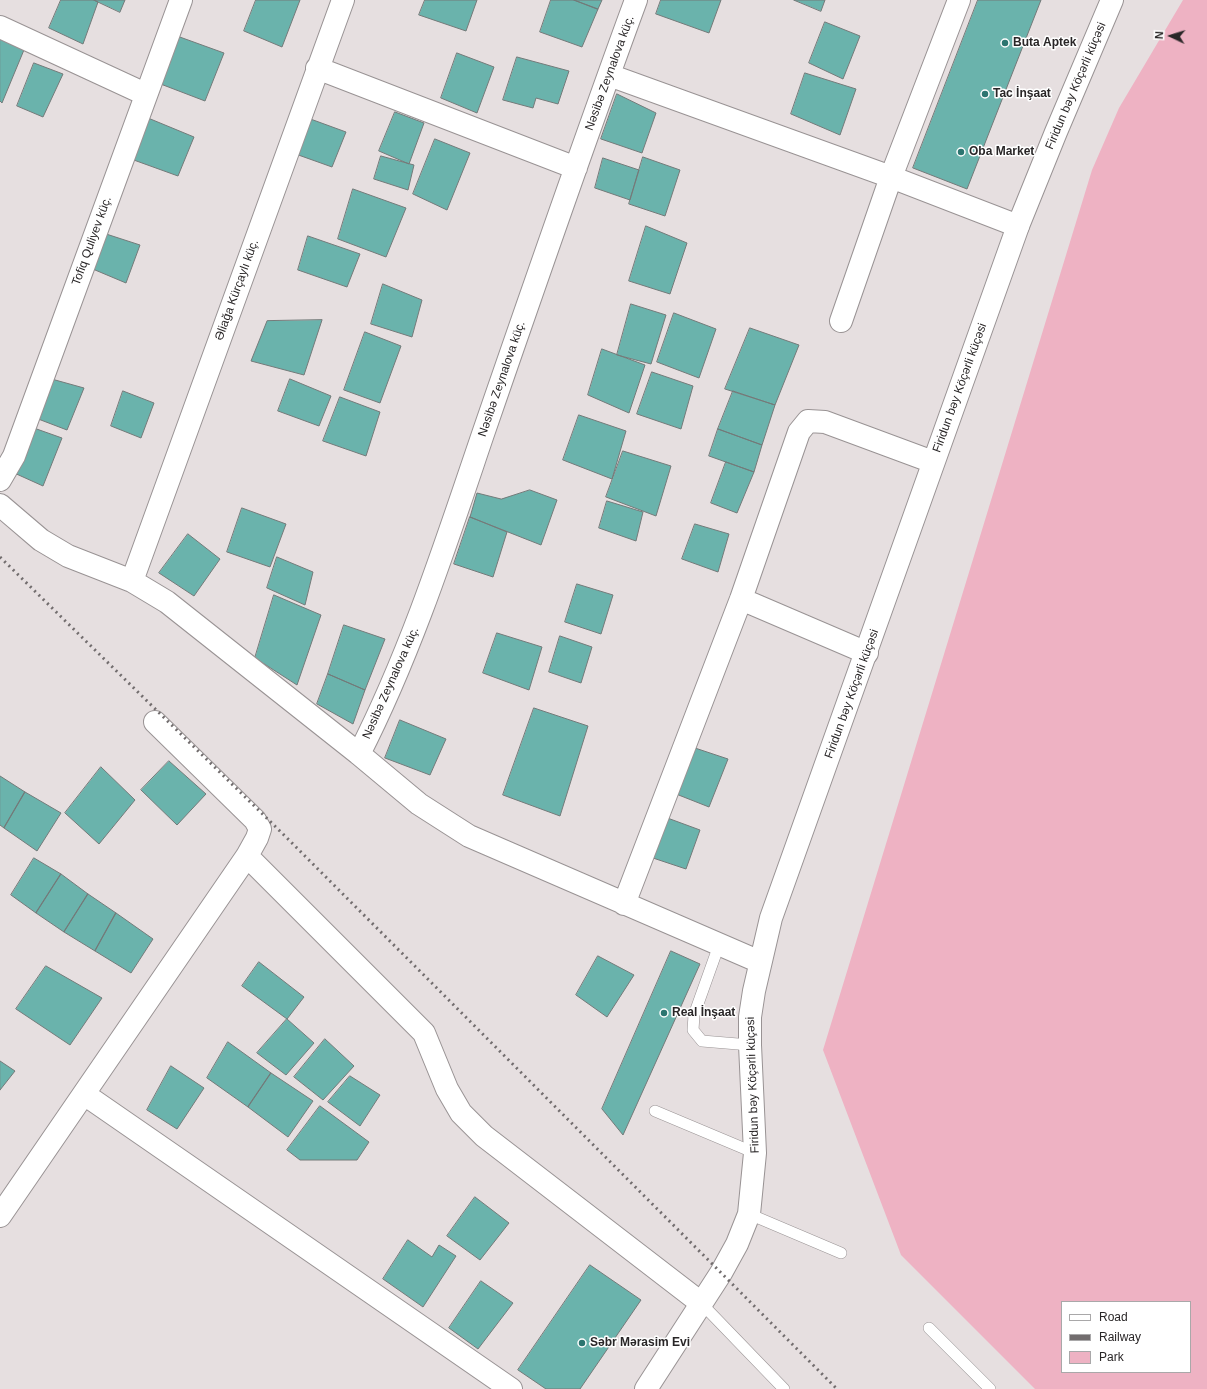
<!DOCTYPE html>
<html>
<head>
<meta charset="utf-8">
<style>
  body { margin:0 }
  #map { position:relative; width:1207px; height:1389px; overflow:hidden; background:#e6dfe0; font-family:Arial,sans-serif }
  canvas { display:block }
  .legend { position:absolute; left:1061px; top:1301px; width:130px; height:72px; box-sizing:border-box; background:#fff; border:1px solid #a9a8a9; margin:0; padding:5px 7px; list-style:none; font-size:12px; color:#292627 }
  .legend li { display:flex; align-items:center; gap:8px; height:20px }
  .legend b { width:20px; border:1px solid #a9a8a9 }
  .north { position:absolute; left:1151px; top:16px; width:40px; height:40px; -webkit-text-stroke:3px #fff; paint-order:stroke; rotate:274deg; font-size:11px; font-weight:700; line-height:16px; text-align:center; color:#292627 }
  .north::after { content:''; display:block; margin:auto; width:14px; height:18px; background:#292627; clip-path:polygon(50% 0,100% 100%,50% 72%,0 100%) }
</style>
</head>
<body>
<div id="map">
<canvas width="1207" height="1389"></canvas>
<ul class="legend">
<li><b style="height:5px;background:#fff"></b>Road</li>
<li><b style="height:5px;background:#726d6e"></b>Railway</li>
<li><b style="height:11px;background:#eeb2c3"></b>Park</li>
</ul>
<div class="north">N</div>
</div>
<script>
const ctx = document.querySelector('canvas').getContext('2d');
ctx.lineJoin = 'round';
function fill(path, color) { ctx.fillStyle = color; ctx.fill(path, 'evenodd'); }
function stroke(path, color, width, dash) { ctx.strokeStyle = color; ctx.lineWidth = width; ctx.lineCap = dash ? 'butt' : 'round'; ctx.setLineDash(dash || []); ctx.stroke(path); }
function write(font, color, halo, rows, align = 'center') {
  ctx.font = font + ' Arial,sans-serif'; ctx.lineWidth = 3; ctx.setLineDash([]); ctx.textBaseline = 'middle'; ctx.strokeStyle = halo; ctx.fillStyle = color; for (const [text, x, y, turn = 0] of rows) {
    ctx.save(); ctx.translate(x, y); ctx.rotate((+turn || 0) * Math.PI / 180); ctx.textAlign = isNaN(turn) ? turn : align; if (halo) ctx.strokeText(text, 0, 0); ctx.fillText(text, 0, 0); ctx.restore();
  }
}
fill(new Path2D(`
  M1183,0H1207V1389H1035L901,1255L823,1050L1092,170L1119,108ZM1062,1302H1190V1372H1062Z`), '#eeb2c3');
const building = new Path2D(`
  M61,0H94L98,2L83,44L49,28Z
  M94,0H125L120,12Z
  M256,0H300L282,47L244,31Z
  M425,0H477L466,31L419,15Z
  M551,0H574L598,9L582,47L540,32Z
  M574,0H602L598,9Z
  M661,0H721L709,33L656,14Z
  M794,0H825L821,11Z
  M978,0H1041L967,189L913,168Z
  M825,22L860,36L843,79L809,63Z
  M0,34L26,45L2,103L0,101Z
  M177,36L224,53L205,101L158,83Z
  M457,53L494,67L477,113L441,98Z
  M517,57L569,71L558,104L536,98L533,108L503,100Z
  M34,63L63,74L43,117L17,106Z
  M805,73L856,89L840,135L791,114Z
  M617,94L656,113L642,153L601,139Z
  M395,112L424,123L409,164L379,151Z
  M305,117L346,132L332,167L290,152Z
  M148,118L194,137L178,176L131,159Z
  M435,139L470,153L447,210L413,194Z
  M381,156L414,165L408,190L374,179Z
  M643,157L680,170L665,216L629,204Z
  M603,158L639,170L630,200L595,188Z
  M353,189L406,208L386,257L338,239Z
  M646,226L687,243L670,294L629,281Z
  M100,232L140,245L126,283L88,267Z
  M308,236L360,254L347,287L298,270Z
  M383,284L422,300L412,337L371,324Z
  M631,304L666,315L651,364L617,355Z
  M674,313L716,329L699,378L657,362Z
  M322,320L304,375L251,361L267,321Z
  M750,328L799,345L775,405L725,389Z
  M365,332L401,346L380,403L344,390Z
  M602,349L645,365L629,413L588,395Z
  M652,372L693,386L681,429L637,414Z
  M48,378L84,388L67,430L33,417Z
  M290,379L331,396L319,426L278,411Z
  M123,391L154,403L141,438L111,426Z
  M733,391L775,405L762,445L718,429Z
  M340,397L380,412L366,456L323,441Z
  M579,415L626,431L612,479L563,460Z
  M31,427L62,438L43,486L12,472Z
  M718,429L762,445L754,472L709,456Z
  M623,451L671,466L656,516L606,497Z
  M726,462L754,472L737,513L711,503Z
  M530,490L557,500L541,545L470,517L477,493L501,499Z
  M607,501L643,512L636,541L599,528Z
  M242,508L286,524L270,567L227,552Z
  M470,517L507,532L493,577L454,564Z
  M695,524L729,534L718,572L682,559Z
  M188,534L220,559L194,596L159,573Z
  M277,557L313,572L305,605L267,588Z
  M577,584L613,595L601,634L565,622Z
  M274,595L321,615L297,685L255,658Z
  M344,625L385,639L365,690L328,674Z
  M497,633L542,647L529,690L483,673Z
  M560,636L592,647L581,683L549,672Z
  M328,674L365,690L353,724L317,704Z
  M534,708L588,726L560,816L503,795Z
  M400,720L446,739L430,775L385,758Z
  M689,746L728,759L709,807L671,792Z
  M169,761L206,794L177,825L141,790Z
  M101,767L135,800L99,844L65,813Z
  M0,776L25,792L4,828L0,825Z
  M25,792L61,813L37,851L4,828Z
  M662,816L700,830L686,869L647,856Z
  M34,858L61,874L36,913L11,895Z
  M61,874L88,894L64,932L36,913Z
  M88,894L116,913L95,951L64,932Z
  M116,913L153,939L131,973L95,951Z
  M671,951L700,964L623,1135L602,1109Z
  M598,956L634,975L607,1017L576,995Z
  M259,962L304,997L287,1019L242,986Z
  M46,966L102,998L70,1045L16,1009Z
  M287,1019L314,1043L286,1075L257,1053Z
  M325,1039L354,1066L323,1100L294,1077Z
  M228,1042L271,1073L248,1107L207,1078Z
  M0,1061L15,1071L0,1090Z
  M171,1066L204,1088L177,1129L147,1110Z
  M271,1073L313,1101L288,1137L248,1107Z
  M350,1076L380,1095L360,1126L328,1102Z
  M320,1106L369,1142L357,1160H300L287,1150Z
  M475,1197L509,1223L480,1260L447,1236Z
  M408,1240L432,1257L439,1245L456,1256L423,1307L383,1279Z
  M590,1265L641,1300L580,1389H546L518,1370Z
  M481,1281L513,1303L478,1349L449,1328Z`);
fill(building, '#6ab3ac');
stroke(building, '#737a79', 1);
const service = new Path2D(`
  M719,945L694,1015L693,1030L702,1041L750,1045
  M655,1111L755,1153
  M749,1214L841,1253
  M701,1303L784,1389
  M929,1328L990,1389`);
const minor = new Path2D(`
  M0,27L145,94
  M317,68L576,168
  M609,75L891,177L1018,226
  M841,321L891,177L959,0
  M0,480L14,456L181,0
  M0,505L41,540L68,556L132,581L167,602L359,754L419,804L469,836L760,962
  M132,581L343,0
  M741,599L867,653
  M359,754C411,652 446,543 483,434C533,289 583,144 636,0
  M247,856L424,1033L447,1089L461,1113L484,1136L701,1303
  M624,904L741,599L799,432L808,421L825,422L933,462
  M84,1094L511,1389
  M0,1216L247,856L257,838L260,829L255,820L155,722`);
const tertiary = new Path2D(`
  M646,1389L721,1273L737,1244L749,1214L755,1153L750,1045V1017L754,991L771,918L1018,226L1056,132L1112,0`);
stroke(service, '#999394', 12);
stroke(minor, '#999394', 24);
stroke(tertiary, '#999394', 24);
stroke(service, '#fff', 11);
stroke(minor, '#fff', 22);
stroke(tertiary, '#fff', 22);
stroke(new Path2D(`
  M0,557L286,837L837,1389`), '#726d6e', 3, [2, 4]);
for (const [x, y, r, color] of [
  [1005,43,4,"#2c7570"],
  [985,94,4,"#2c7570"],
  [961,152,4,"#2c7570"],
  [664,1013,4,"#2c7570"],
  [582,1343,4,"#2c7570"]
]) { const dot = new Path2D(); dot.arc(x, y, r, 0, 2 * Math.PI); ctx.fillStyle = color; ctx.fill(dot); stroke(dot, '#fff', 1.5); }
write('bold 12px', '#292627', '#fff', [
  ["Buta Aptek",1013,43],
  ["Tac İnşaat",993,94],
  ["Oba Market",969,152],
  ["Real İnşaat",672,1013],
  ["Səbr Mərasim Evi",590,1343]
], 'left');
write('12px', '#292627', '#fff', [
  ["Nəsibə Zeynalova küç.",610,73,-70],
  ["Firidun bəy Köçərli küçəsi",1076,86,-67],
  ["Tofiq Quliyev küç.",92,241,-70],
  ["Əliağa Kürçaylı küç.",237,290,-70],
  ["Nəsibə Zeynalova küç.",502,379,-71],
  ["Firidun bəy Köçərli küçəsi",960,388,-70],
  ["Nəsibə Zeynalova küç.",391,683,-66],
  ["Firidun bəy Köçərli küçəsi",852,694,-70],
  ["Firidun bəy Köçərli küçəsi",753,1085,-92]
]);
</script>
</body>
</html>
